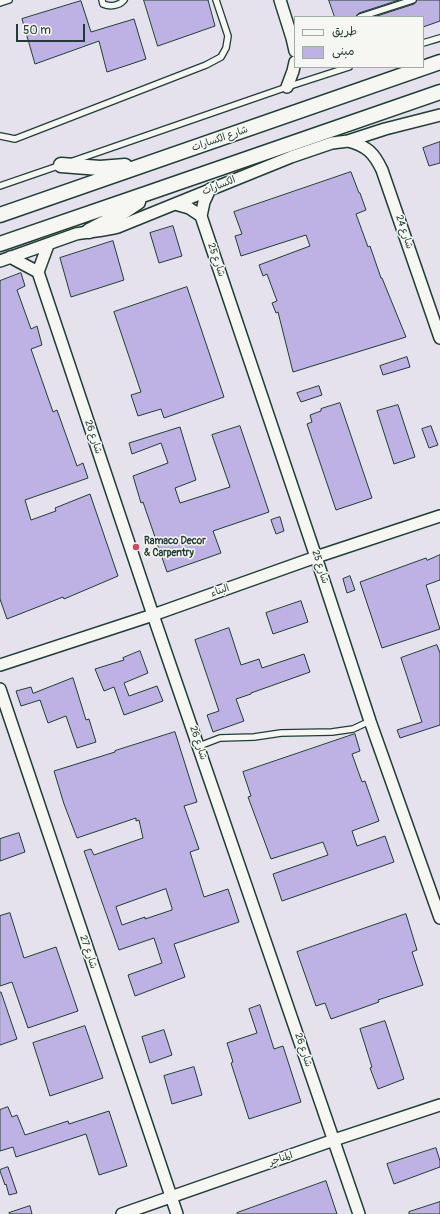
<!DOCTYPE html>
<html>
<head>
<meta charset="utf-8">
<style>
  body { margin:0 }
  #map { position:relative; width:440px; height:1214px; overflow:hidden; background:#e5e2ee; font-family:Pangolin,"Playpen Sans Arabic",sans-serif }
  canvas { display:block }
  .legend { position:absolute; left:294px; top:16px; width:130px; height:52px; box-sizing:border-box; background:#f6f6f2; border:1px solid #a0aca6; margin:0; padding:5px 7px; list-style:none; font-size:12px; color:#1f3d34 }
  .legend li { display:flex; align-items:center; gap:8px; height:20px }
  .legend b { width:20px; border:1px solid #a0aca6 }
  .scale { position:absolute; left:16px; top:24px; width:69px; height:18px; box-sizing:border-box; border:2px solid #1f3d34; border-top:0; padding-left:5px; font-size:12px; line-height:14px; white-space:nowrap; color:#1f3d34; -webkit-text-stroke:3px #f6f6f2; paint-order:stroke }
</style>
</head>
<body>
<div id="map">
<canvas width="440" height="1214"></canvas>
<ul class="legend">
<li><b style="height:5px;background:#f6f6f2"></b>طريق</li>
<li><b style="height:11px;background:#beb2e4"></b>مبنى</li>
</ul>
<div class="scale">50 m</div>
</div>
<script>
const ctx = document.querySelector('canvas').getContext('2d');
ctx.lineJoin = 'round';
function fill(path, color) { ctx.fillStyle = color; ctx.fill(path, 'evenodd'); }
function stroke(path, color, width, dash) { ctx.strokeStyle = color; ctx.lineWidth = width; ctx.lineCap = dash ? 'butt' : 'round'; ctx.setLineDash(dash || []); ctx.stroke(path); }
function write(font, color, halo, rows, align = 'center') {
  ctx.font = font + ' Pangolin,"Playpen Sans Arabic",sans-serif'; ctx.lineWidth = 3; ctx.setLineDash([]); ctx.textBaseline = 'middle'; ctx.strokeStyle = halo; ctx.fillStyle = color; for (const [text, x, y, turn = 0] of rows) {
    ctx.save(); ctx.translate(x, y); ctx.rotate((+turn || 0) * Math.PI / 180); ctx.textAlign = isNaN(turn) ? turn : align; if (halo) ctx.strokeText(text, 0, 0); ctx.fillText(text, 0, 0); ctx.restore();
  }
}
const building = new Path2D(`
  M144,0H208L215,26L158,46Z
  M329,0H399L359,13L356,17H335Z
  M417,0H440V21L423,27V17H374L414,4Z
  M81,1L91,32L134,19L146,59L107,72L99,41L35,64L22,19Z
  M440,142V163L429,166L423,148Z
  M351,172L359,193H360L366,210L356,214L368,247L370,246L381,278H382L406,337L293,372L278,312L276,313L272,303L277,301L267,274L263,276L259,265L310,246L306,235L241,256L235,236L242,234L234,212Z
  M173,226L182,256L159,263L150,233Z
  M113,241L124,280L71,297L60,258Z
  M21,273L25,286L17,290L31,329L37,326L42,345L31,349L53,412L57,410L77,466L83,463L88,478L25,500L31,520L56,511L55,508L90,494L118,576L64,599L63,597L7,619L0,599V281Z
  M187,287L224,397L164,418L161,409L138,416L131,395L141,392L114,312Z
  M407,357L410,367L383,375L380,366Z
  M319,386L322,395L301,402L297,393Z
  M340,403L372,498L336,510L307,424L312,422L310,415L321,411V409Z
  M398,405L415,457L394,464L377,411Z
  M240,426L269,512L213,531L221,553L167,572L143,502L141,503L133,476L168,463L161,443L132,454L129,443L180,427L196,480L175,488L180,503L230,487L212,435Z
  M431,426L438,445L429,448L422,429Z
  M280,517L284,531L276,534L271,520Z
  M440,555V580L426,585L440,629L382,648L360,582L426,558L427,560Z
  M350,576L355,590L347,593L343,579Z
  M301,601L308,622L273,634L266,613Z
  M229,628L241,665L259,659L262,668L304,654L310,672L251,693V694L236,699L244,721L213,732L207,715L219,711L195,640Z
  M437,645L440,653V725L400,738L397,730L422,722L401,658Z
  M140,651L148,673L124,683L129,696L157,686L163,701L124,715L114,687L104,691L95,669L124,660L123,658Z
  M73,678L86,720L89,719L96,742L77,748L66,716L48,723L40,700L21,706L16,691L31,687L33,693Z
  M175,732L197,802L184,806L199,849L190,852L204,897L228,889L239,922L174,944L185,977L135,996L128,975L162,963L154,938L119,950L84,851L91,849L94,855L143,838L139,820L136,821V818L77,838L64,804L54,771L115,752V751ZM166,889L172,908V910L145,919V917L122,925L116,907Z
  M355,734L360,751L352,754L362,782L365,781L379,821L352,831L357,846L385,836L394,862L282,901L273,874L328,855L323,842L271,859L248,797L251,796L243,772Z
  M19,833L25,852L0,861V839Z
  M10,913L24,958L56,947L78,1011L28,1028L12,982L0,986V916Z
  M406,914L417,950L412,952L423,985L378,1000L379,1002L331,1019L325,1003L316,1006L297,952Z
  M0,992H1L17,1039L0,1045Z
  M260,1005L274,1049L283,1046L301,1102L249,1119L231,1063L233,1062L227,1043L257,1033L249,1009Z
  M385,1021L404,1079L378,1089L370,1068L372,1067L360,1029Z
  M85,1026L103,1078L50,1096L33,1043Z
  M164,1030L172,1055L150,1063L142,1037Z
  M194,1067L202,1095L172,1104L164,1076Z
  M8,1107L12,1117L17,1115L25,1135L68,1121L69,1124L109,1111L127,1166L99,1175L86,1134L16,1157L13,1147L0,1151V1110Z
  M436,1148L440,1161V1167L394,1184L387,1164Z
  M8,1167L17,1193L9,1195L6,1184L5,1185L0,1171V1170Z
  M326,1181L337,1214H237V1213Z
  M440,1202V1214H409V1212Z
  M30,1206L32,1214H10L9,1213Z`);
fill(building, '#beb2e4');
stroke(building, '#1f3d34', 1);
const service = new Path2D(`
  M102,0L103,4C110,7 119,6 124,0
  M0,3L9,0
  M360,17L413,0
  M423,43L440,38
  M0,136L15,139L206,65L221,57L226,48L228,36L216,0
  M73,161L287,87L349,67
  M0,186L61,165
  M199,746L220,738L254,737L281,733L332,732L353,729L370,721`);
const minor = new Path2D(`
  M280,0L292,38L295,51
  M287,87L293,71L295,62
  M348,141C367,146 374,153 382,170L440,338
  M210,189L204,202L201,216L316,557L370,721L440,918
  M175,204L189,208L201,216
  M48,245L38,272L153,615L359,1214
  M10,257L38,272
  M0,261L76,234C90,231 104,231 118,227L291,157L332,143L348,141L385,129L440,115
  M0,665L153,615L316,557L440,516
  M0,689L177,1214
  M122,1214L334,1140L440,1105`);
const tertiary = new Path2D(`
  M61,165L100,168L125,166
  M0,215L440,62
  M89,231L114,218L138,202
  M0,244L151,192L440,92`);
stroke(service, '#1f3d34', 8);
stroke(minor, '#1f3d34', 14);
stroke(tertiary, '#1f3d34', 17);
stroke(service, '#f6f6f2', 5.5);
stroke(minor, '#f6f6f2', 11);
stroke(tertiary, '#f6f6f2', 14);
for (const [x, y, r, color] of [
  [136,547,4,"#d1495b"]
]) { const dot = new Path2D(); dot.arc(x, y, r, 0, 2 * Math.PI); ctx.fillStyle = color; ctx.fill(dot); stroke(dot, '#f6f6f2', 1.5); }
write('10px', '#1f3d34', '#f6f6f2', [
  ["شارع الكسارات",220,139,-19],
  ["الكسارات",219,186,-22],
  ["شارع 24",404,232,71],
  ["شارع 25",216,260,71],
  ["شارع 26",93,437,71],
  ["شارع 25",320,567,72],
  ["البناء",220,591,-20],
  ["شارع 26",198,743,71],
  ["شارع 27",88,952,71],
  ["شارع 26",303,1050,71],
  ["المناجر",281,1159,-19]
]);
write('bold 10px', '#1f3d34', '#f6f6f2', [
  ["Ramaco Decor",144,541],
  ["& Carpentry",144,553]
], 'left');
</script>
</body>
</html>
